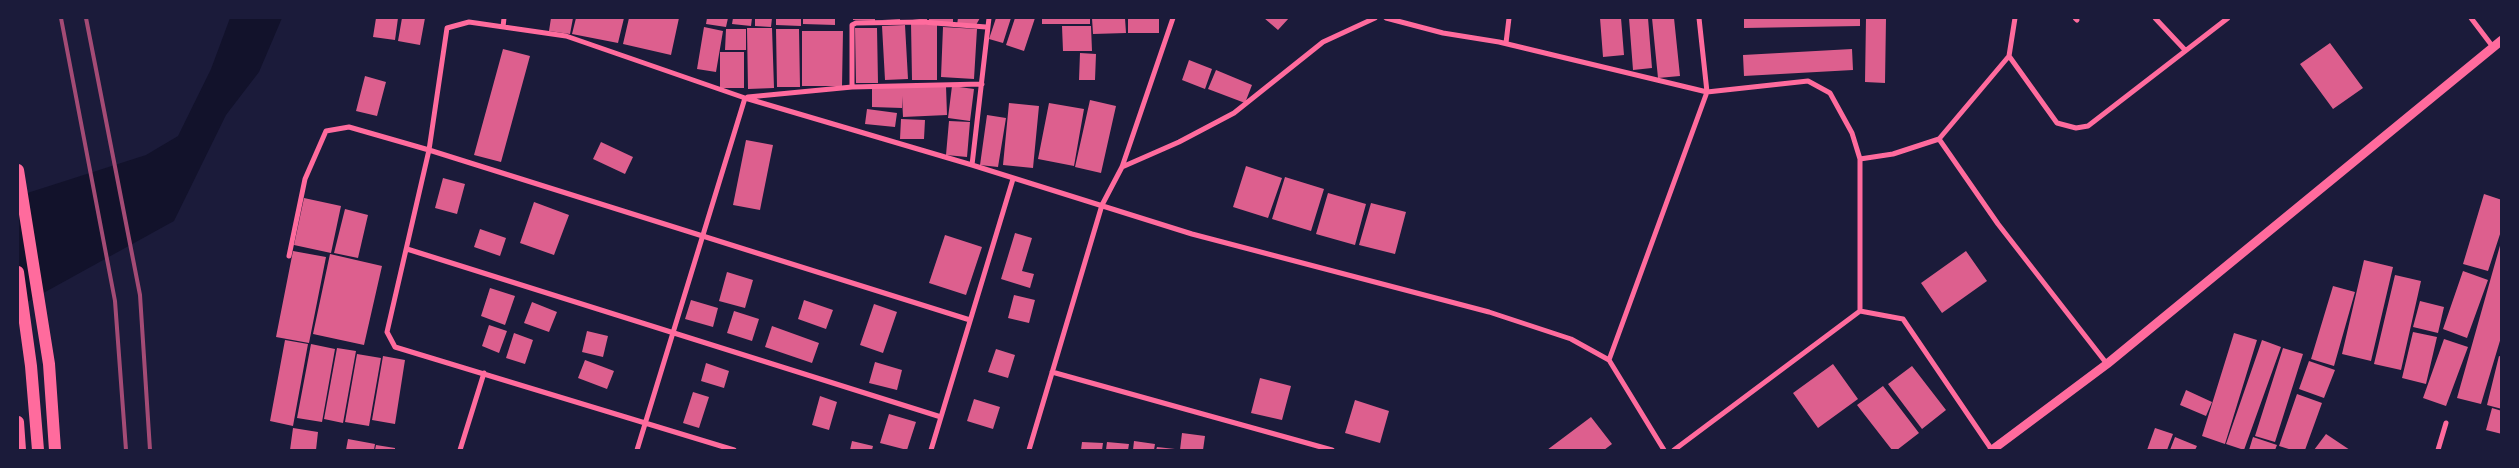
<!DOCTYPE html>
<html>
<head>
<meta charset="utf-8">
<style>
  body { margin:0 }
  #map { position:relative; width:2519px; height:468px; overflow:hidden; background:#1b1b3a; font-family:"Fira Sans",sans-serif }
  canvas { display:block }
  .frame { position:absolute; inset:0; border:19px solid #1b1b3a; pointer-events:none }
</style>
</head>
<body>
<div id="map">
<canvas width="2519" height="468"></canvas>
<div class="frame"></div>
</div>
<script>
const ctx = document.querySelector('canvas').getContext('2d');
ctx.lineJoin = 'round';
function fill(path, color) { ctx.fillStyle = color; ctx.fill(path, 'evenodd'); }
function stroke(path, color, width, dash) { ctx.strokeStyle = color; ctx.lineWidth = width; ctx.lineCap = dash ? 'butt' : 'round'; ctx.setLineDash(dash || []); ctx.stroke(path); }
fill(new Path2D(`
  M230,18H282L259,72L226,115L174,221L18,307V196L146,155L178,136L211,69Z`), '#12122b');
fill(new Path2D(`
  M376,18H398L395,40L373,37Z
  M402,18H425L420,45L398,41Z
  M551,18H573L570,34L549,31Z
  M576,18H624L618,43L572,34Z
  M629,18H679L671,55L623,44Z
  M707,18H728L726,27L706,24Z
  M733,18H752L751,26L732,24Z
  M755,18H772L771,27L755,26Z
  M776,18H801V26L776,25Z
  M803,18H835V25L803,24Z
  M853,18H875V21L853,20Z
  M882,18H900V20L882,19Z
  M905,18H927V21Z
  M929,18H953V24L929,21Z
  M958,18H980L976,25H957Z
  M996,18H1011L1003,43L989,39Z
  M1015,18H1035L1024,51L1006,45Z
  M1042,18H1090V24H1042Z
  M1092,18H1125L1126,33L1093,34Z
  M1128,18H1159V33H1128Z
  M1264,18H1289L1278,30Z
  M1600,18H1621L1624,55L1603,57Z
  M1629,18H1648L1652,68L1633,70Z
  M1652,18H1674L1680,76L1658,78Z
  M1744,18H1860V26L1744,28Z
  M1866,18H1886L1885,83L1865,82Z
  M911,23L937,25V80H912Z
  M905,25L908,79L885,80L882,26Z
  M1062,26H1091L1092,51H1063Z
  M704,27L723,31L716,72L697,69Z
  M943,27L977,29L974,79L941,77Z
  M747,28H772L774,88L748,89Z
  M855,28H877L878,83H856Z
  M726,29H746V50H725Z
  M776,29H799L800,87H777Z
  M802,31H843L842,86H802Z
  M2330,43L2363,88L2333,109L2300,64Z
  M503,49L530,56L501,162L474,155Z
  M1852,49L1853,70L1744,76L1743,55Z
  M720,52H744V88H720Z
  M1080,53L1096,54L1095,80H1079Z
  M1189,60L1212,69L1205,89L1182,80Z
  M1216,70L1252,85L1245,103L1208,89Z
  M365,76L386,82L377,116L356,111Z
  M946,86L947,115L903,117L902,96V108L872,107V87Z
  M952,86L974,89L970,121L948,118Z
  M1090,100L1116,106L1101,173L1075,167Z
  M1009,103L1039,106L1033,168L1003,165Z
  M1049,103L1084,109L1074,166L1038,159Z
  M867,109L897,113L895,127L865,124Z
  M987,115L1006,118L998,167L980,165Z
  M901,119L925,120L924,139H900Z
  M949,121L970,122L967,157L946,155Z
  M746,140L773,145L760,210L733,205Z
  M601,142L633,157L625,174L593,159Z
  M1246,166L1282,178L1268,218L1233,207Z
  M1285,177L1324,189L1311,231L1272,219Z
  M443,178L465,184L457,214L435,208Z
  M1328,193L1366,204L1355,245L1316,234Z
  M2484,194L2502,200V228L2488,271L2463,264Z
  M304,198L341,206L331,253L294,245Z
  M534,202L569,215L554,255L520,243Z
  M1371,203L1406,212L1395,254L1359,245Z
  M345,209L368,215L358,258L334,253Z
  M480,229L506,238L500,256L474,247Z
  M1015,233L1032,238L1022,271L1034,274L1030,288L1001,279Z
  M945,235L982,247L966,295L929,283Z
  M2501,242L2502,334L2481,404L2457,398Z
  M293,251L326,257L309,343L276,337Z
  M1966,251L1987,281L1942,313L1921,283Z
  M330,254L382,266L364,345L313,334Z
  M2364,260L2393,267L2371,361L2342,354Z
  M2463,271L2488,280L2467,338L2443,329Z
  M727,272L753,280L745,308L719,301Z
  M2395,275L2421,281L2401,370L2374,364Z
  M2333,286L2355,292L2334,366L2311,359Z
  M490,288L515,296L505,325L481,316Z
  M1014,295L1035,300L1029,323L1008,318Z
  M691,300L718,308L713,327L685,319Z
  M804,300L833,310L826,329L798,319Z
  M2420,301L2444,307L2438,333L2413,327Z
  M532,302L557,312L549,332L524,323Z
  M874,304L897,312L883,353L860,345Z
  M734,311L759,319L752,341L727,333Z
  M489,325L507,331L499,353L482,346Z
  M772,326L819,343L812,363L765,347Z
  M587,331L608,336L603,357L582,352Z
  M2413,332L2437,337L2426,384L2402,378Z
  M514,333L533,340L525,364L506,358Z
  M2234,333L2257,340L2225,444L2202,436Z
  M2444,339L2468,347L2446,406L2423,398Z
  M285,340L308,344L293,426L270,421Z
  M2262,340L2281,347L2244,450L2226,444Z
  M311,344L335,349L322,422L297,418Z
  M337,348L356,351L343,423L324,419Z
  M2283,348L2303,354L2275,442L2255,436Z
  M996,349L1015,355L1008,378L988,372Z
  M357,354L381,358L369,426L345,422Z
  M383,356L405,360L395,424L372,420Z
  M2499,356L2502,357V409L2487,405Z
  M585,360L614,371L607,389L578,378Z
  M2309,361L2335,370L2324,398L2299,389Z
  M875,362L902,370L897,390L869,383Z
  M706,363L729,371L724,388L701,381Z
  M1833,364L1858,399L1818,428L1793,393Z
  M1912,366L1946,410L1922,429L1888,384Z
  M1260,378L1291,386L1282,420L1251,413Z
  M1883,386L1919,433L1897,450H1892L1857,405Z
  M2186,390L2212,402L2206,416L2180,405Z
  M693,392L709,397L699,428L683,423Z
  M2297,394L2322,403L2305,450H2292L2279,446Z
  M820,396L837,402L829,430L812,425Z
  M974,399L1000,407L993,429L967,421Z
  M1355,400L1389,411L1380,443L1345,433Z
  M2492,408L2502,411V434L2486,430Z
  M889,414L916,422L907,450L880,443Z
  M1591,417L1612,444L1604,450H1547Z
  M293,428L318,432L316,450H290Z
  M2155,428L2173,434L2167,450H2147Z
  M1182,433L1205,436L1203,450H1180Z
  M2326,434L2350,450H2314Z
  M2175,437L2197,446L2195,450H2170Z
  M2253,437L2277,445L2275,450H2249Z
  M348,439L375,444L374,450H346Z
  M852,441L873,446L872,450H850Z
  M1134,441L1155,444L1154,450H1133Z
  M1082,442L1103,443L1102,450H1081Z
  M1107,442L1129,444L1128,450H1106Z
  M376,445L395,448V450H375Z
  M1157,447L1175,449V450H1156Z`), '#dd5f8e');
stroke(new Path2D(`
  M1386,18L1443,33L1499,42L1707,92L1808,81L1830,93L1852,133L1860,159V311L1903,319L1992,450
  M2075,18L2077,20
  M2155,18L2185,50
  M2471,18L2493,47
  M503,27L504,18
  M1506,43L1509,18
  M2009,56L2057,123L2076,128L2088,126L2228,18
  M852,87V25L856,23L922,22L986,27
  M748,97L852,87L982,84
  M1939,139L2009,56L2015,18
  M1860,159L1893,154L1939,139L1998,224L2107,364
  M972,165L989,18
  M1122,167L1179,142L1234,113L1323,42L1375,18
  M407,249L941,417
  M289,256L305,179L326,131L349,127L429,150L970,320
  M1609,360L1707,92L1699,18
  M1052,372L1332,450
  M460,450L484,373
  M637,450L745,98
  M734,450L395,347L387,332L429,150L447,28L469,22L566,36L745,98L972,165L1192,234L1489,312L1571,339L1609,360L1664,450
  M931,450L1013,179
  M1029,450L1102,205L1122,167L1173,18
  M1674,450L1860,311
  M2438,450L2446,423`), '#ff6b9d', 5);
stroke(new Path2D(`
  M1992,450L2107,364L2502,40`), '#ff6b9d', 9);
stroke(new Path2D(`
  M18,170L49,364L55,450
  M18,272L31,366L38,450
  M18,422L20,450`), '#ff6b9d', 12);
stroke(new Path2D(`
  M61,18L115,301L126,450
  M86,18L140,295L150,450`), '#a44b75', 4);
</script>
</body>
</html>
